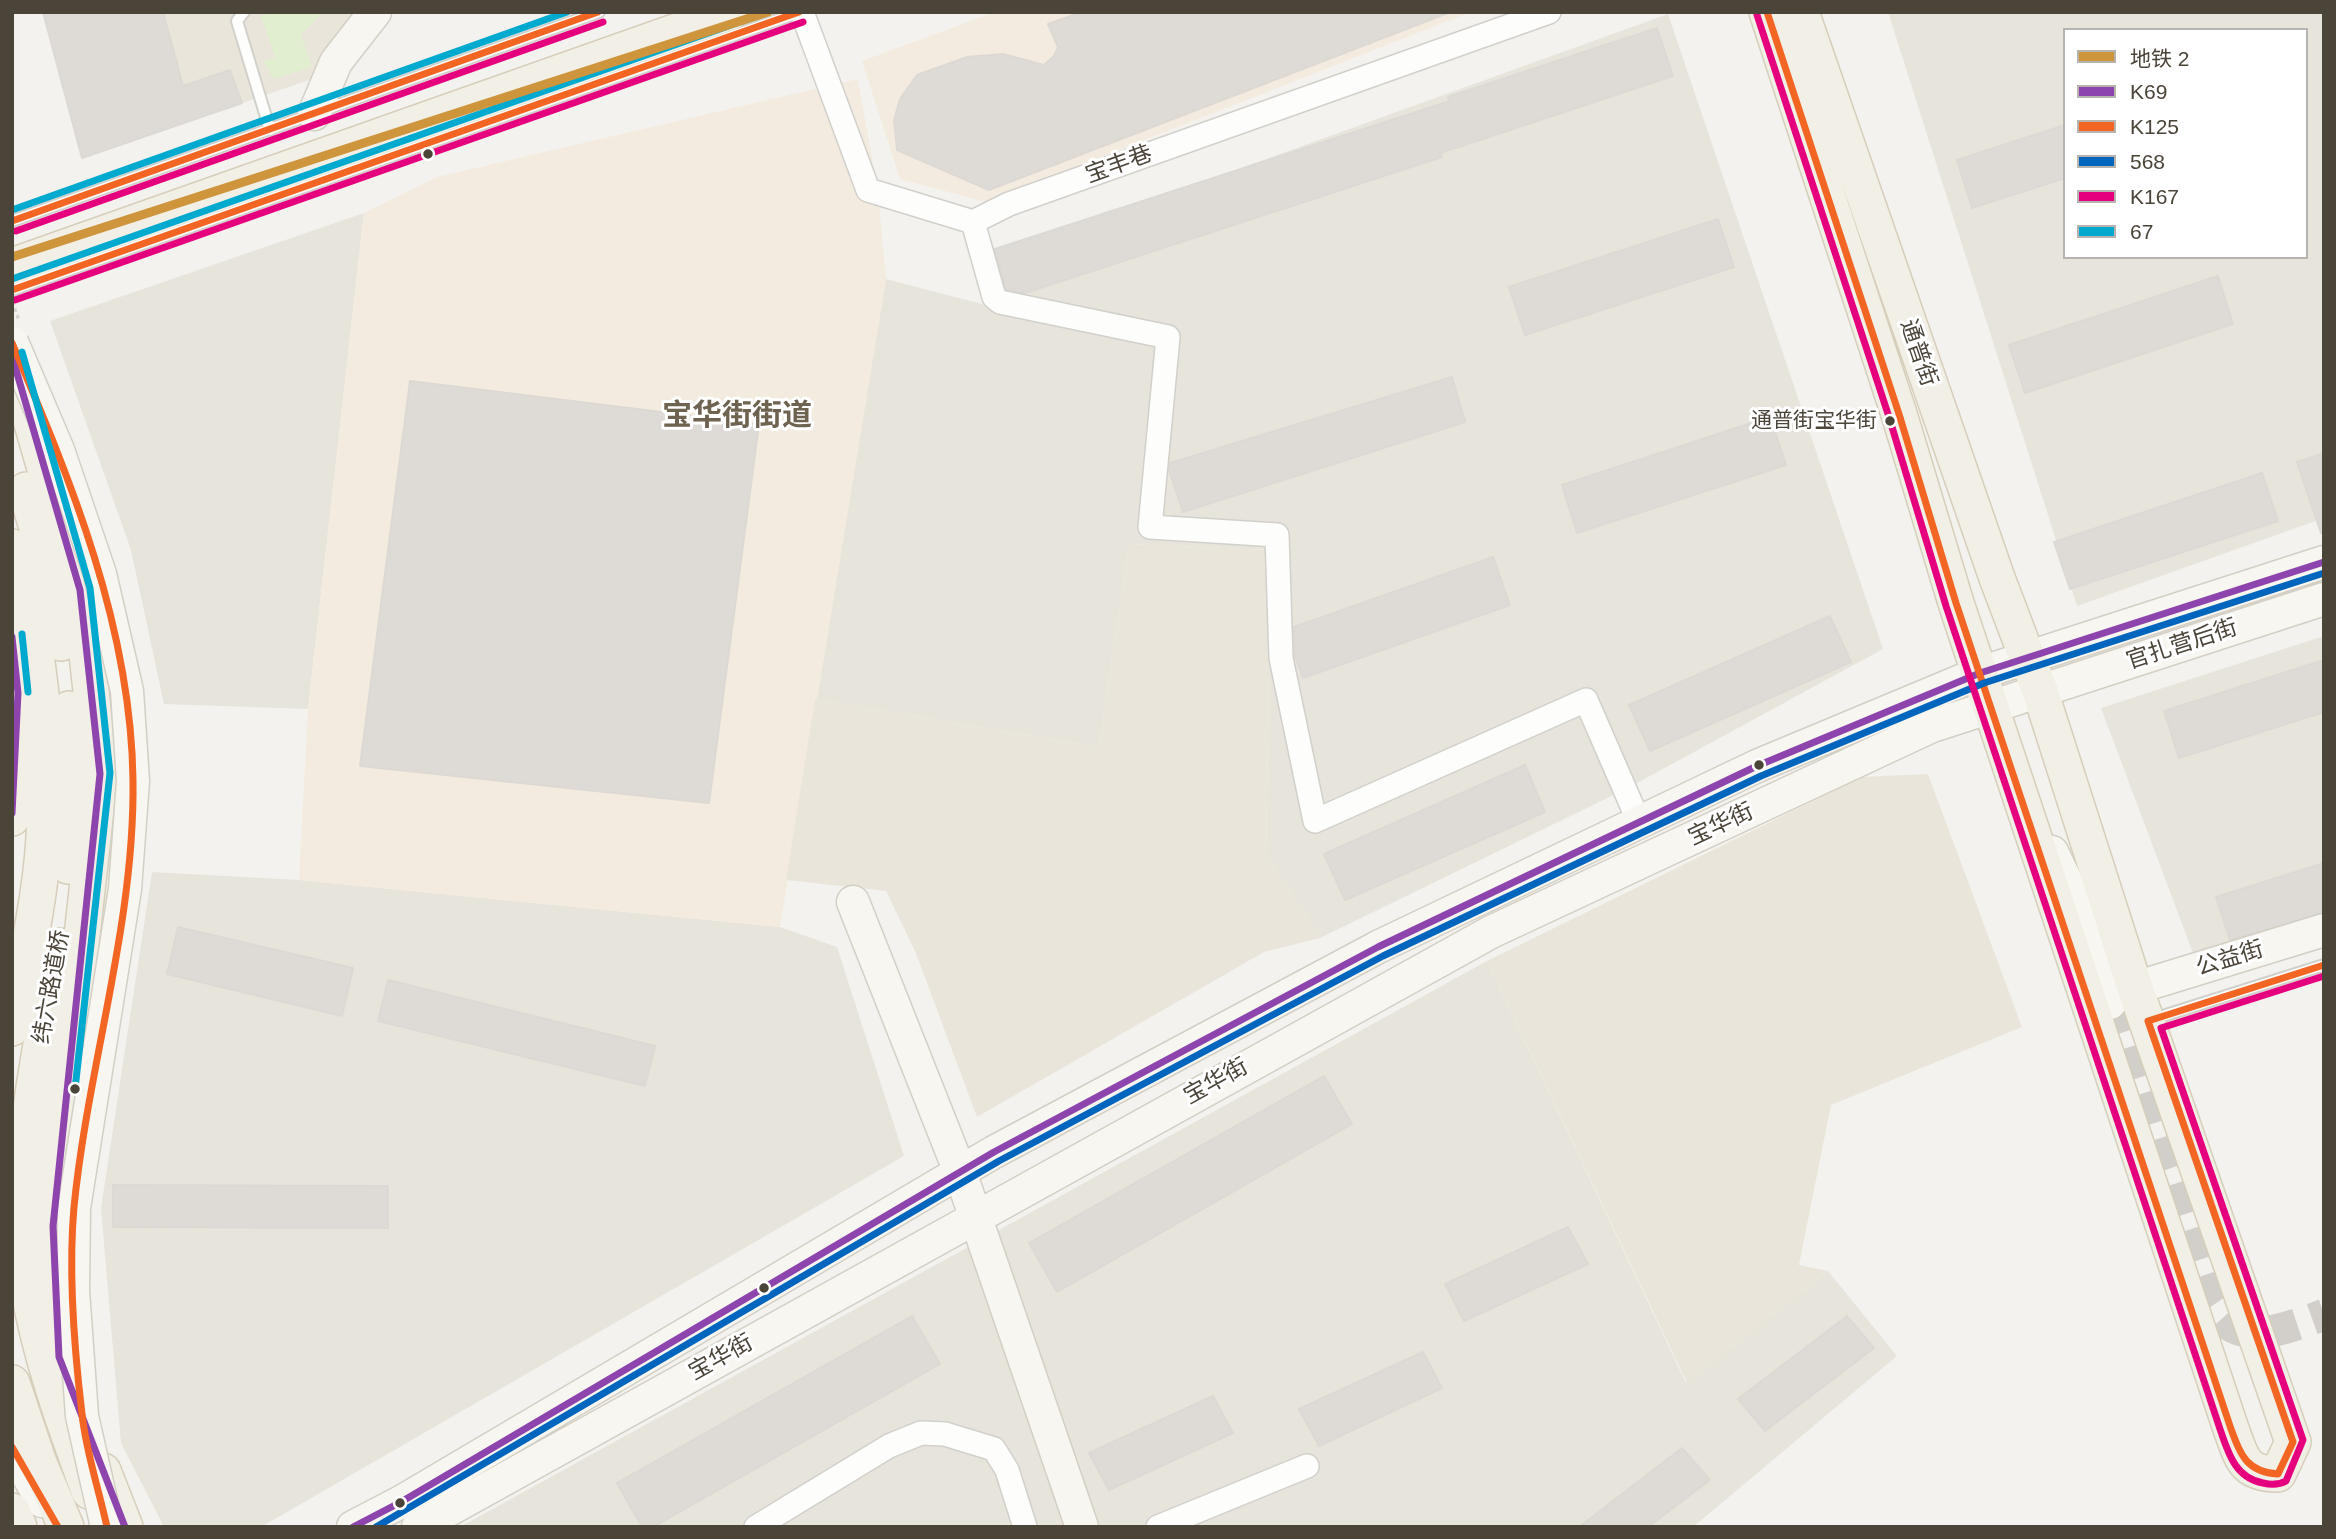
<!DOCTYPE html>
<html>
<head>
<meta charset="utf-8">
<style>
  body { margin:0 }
  #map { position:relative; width:2336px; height:1539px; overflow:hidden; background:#f4f2ee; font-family:Arial,"Noto Sans SC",sans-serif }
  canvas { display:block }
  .frame { position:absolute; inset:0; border:14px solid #4b4439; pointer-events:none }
  .legend { position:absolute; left:2063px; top:28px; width:245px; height:231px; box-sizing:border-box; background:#fff; border:2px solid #b7b4b0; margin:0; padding:9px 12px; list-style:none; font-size:21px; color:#4b4439 }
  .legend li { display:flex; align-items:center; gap:14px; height:35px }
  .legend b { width:35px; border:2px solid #b7b4b0 }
</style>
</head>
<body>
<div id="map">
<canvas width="2336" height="1539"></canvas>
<div class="frame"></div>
<ul class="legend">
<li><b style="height:9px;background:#ce953c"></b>地铁 2</li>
<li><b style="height:9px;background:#8e44ad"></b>K69</li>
<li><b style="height:9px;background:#f26522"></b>K125</li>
<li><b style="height:9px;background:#0065bd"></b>568</li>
<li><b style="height:9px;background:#e5007d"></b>K167</li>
<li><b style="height:9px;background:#00a9ce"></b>67</li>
</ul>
</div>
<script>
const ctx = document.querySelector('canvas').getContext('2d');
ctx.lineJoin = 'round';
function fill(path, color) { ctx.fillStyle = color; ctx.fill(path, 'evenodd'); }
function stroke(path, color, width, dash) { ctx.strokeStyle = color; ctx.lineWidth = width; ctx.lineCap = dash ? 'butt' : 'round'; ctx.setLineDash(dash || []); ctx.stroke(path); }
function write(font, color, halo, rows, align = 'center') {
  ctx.font = font + ' Arial,"Noto Sans SC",sans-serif'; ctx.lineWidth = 6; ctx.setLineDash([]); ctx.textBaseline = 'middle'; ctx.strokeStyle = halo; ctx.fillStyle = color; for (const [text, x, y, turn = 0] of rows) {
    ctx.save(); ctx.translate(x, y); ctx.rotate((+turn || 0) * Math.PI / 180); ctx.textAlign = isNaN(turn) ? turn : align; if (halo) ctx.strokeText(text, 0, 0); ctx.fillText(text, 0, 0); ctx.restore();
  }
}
fill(new Path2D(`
  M1888,12H2324V518L2077,606ZM2065,30H2306V257H2065Z
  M1668,14L1883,649L1628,788L1320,938L1266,855L1271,550L1129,544L1099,747L815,699L886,279L997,308L989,259Z
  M364,213L308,709L164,704L131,550L50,321Z
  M2324,636V914L2193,953L2101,708Z
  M152,872L299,880L780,927L837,947L904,1156L261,1527H164L121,1443L101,1208Z
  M1487,961L1686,1383L1828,1271L1897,1356L1693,1527H460Z`), '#e7e4dc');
fill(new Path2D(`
  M995,12H1471L986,202L900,179L862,61Z
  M858,79L878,193L886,279L780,927L299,880L308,709L364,213L437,177Z`), '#f3ebdf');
fill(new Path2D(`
  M43,12H358L315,78L82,158Z
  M1129,544L1271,550L1266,855L1320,938L1264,952L977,1117L915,951L886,891L786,880L815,699L1099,747Z
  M1928,774L2022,1027L1831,1105L1799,1265L1828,1271L1687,1383L1487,961L1862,777Z`), '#eae5da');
fill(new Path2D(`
  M271,12H324L301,34L312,67L274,79L263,61L275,57L261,16Z`), '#e1eecf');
const building = new Path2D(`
  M43,12H163L183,86L230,70L242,103L82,158Z
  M1082,12H1447L1448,13L989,190L897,150L894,120L900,99L917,75L967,57L1003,54L1044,65L1054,56L1058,47L1048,24Z
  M1657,28L1673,76L1440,153L1442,157L1025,293L1006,289L995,249L1450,101L1448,97Z
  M2065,125V178L1972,208L1957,160Z
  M1718,219L1734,267L1525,335L1509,287Z
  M2218,276L2233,324L2025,393L2009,345Z
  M1452,377L1465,422L1183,512L1169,470L1170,463Z
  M410,381L759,424L709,803L360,766Z
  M1770,417L1786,465L1577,533L1562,485Z
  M2324,453V532L2321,533L2297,462Z
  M2262,473L2278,521L2070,589L2054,542Z
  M1493,557L1510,605L1303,678L1295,656L1294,627Z
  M1830,616L1851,662L1650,751L1629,705Z
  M2324,660V712L2179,758L2164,711Z
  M1525,765L1545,812L1345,900L1324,854Z
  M2324,863V912L2230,940L2216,897Z
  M178,927L353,968L342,1016L167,974Z
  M388,980L655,1046L645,1086L378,1021Z
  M1324,1076L1352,1124L1057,1292L1029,1243Z
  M113,1185L388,1186V1228L113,1227Z
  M1568,1227L1588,1264L1464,1321L1445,1284Z
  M912,1316L940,1364L653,1527H642L617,1483Z
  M1847,1316L1874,1348L1765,1431L1738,1399Z
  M1423,1352L1442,1388L1319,1446L1299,1409Z
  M1213,1396L1233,1433L1109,1490L1089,1453Z
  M1682,1448L1710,1480L1648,1527H1579Z`);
fill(building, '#dedbd6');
stroke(building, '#dcd9d4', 2);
stroke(new Path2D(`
  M2110,1003L2208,1300C2214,1308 2221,1320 2229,1325C2257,1343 2296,1324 2324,1315`), '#d2cfca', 32, [32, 16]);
const lane = new Path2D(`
  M244,12L237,21L270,130
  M12,221L599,12
  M12,290L800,12
  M2150,1020L2324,965`);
const street = new Path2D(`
  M802,12L868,190L973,222L1009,204L1549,12
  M973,222L994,297L1000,302L1168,337L1150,527L1277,535L1281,658L1315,821L1586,700L1639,822
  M756,1527L889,1446L921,1433L945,1434L994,1449L1007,1470L1025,1527
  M1158,1527L1307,1466`);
const secondary = new Path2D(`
  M314,114L336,62L375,12
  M2052,852L2080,910L2110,1003
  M853,902L960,1172L1082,1527
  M2135,988L2324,930
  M12,1447L42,1501
  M353,1527L401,1502L994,1152L1378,947L1757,766L1980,673L2324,562
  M418,1527L1491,932L1932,726L2324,599`);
const primary = new Path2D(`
  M1767,12L1899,414L1956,603L2231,1429C2242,1458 2243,1474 2278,1474L2293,1442L2135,988L2040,691L1997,578L1801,12
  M12,266L731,12
  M24,396L80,590L100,774L65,1088L53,1226L59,1357L79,1409
  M26,490L57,597L61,643
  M12,547C39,642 51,740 44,838C40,902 25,965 12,1028
  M12,818L18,693L14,654
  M68,866L73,754L69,709
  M59,946C40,1050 11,1180 28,1286C40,1357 64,1423 89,1491
  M12,1383L39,1463L66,1527
  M103,1471L125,1527
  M12,1511L19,1527`);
stroke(lane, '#d2d0cb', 14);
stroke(street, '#d2d0cb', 26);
stroke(secondary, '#d3cfc5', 35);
stroke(primary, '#d6cebb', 38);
stroke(lane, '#fdfdfc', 10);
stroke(street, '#fdfdfc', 23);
stroke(secondary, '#f7f6f1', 32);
stroke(primary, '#f2efe6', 35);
const secondaryBridge = new Path2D(`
  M12,342L58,450L100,574L127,691L133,781L125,889L74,1208L73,1291L82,1416L107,1527`);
stroke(secondaryBridge, '#d3cfc5', 35, []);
stroke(new Path2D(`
  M12,302L19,320`), '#d3d2cc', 3.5, [3.5, 3.5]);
stroke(secondaryBridge, '#f7f6f1', 32);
stroke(new Path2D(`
  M12,356L80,590L100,774L53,1226L59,1357L125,1527
  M12,637L18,693L12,813
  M353,1527L401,1502L994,1152L1378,947L1757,766L1980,673L2324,562`), '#8e44ad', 7);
stroke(new Path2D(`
  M1767,12L1899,414L1956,603L2231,1429C2241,1456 2247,1472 2278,1474L2293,1442L2148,1021L2324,965
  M12,221L598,12
  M12,290L799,12
  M12,343C71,481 131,626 133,780C135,924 88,1065 74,1207C68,1274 74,1347 82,1414C86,1452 99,1490 107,1527
  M12,1447L58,1527`), '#f26522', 7);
stroke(new Path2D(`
  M376,1527L999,1161L1383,956L1761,776L1984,683L2324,573`), '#0065bd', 7);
stroke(new Path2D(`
  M1757,15L1889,417L1946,606L2221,1432C2229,1455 2236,1478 2263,1483C2271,1485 2279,1485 2286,1481L2303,1440L2161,1028L2324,976
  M16,231L603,22
  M15,300L803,22`), '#e5007d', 7);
stroke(new Path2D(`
  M12,210L567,12
  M12,279L768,12
  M22,352L90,588L110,773L75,1089
  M22,634L28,692`), '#00a9ce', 7);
stroke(new Path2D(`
  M12,257L768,12`), '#ce953c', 9);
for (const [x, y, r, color] of [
  [428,154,6,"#4b4439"],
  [1890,421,6,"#4b4439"],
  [1759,765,6,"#4b4439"],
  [75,1089,6,"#4b4439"],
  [764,1288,6,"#4b4439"],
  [400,1503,6,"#4b4439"]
]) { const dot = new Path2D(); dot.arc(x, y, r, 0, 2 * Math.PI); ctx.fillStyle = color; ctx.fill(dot); stroke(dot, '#fff', 2.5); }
write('21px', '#4b4439', '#fff', [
  ["通普街宝华街",1877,421]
], 'right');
write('23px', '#4b4439', '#fff', [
  ["宝丰巷",1119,165,-20],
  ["通普街",1918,353,71],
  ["官扎营后街",2182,645,-18],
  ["宝华街",1721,825,-25],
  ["公益街",2230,959,-17],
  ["纬六路道桥",52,987,-80],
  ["宝华街",1216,1082,-29],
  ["宝华街",721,1358,-29]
]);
write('bold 30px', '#6e6250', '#fff', [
  ["宝华街街道",737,417]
]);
</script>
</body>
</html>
